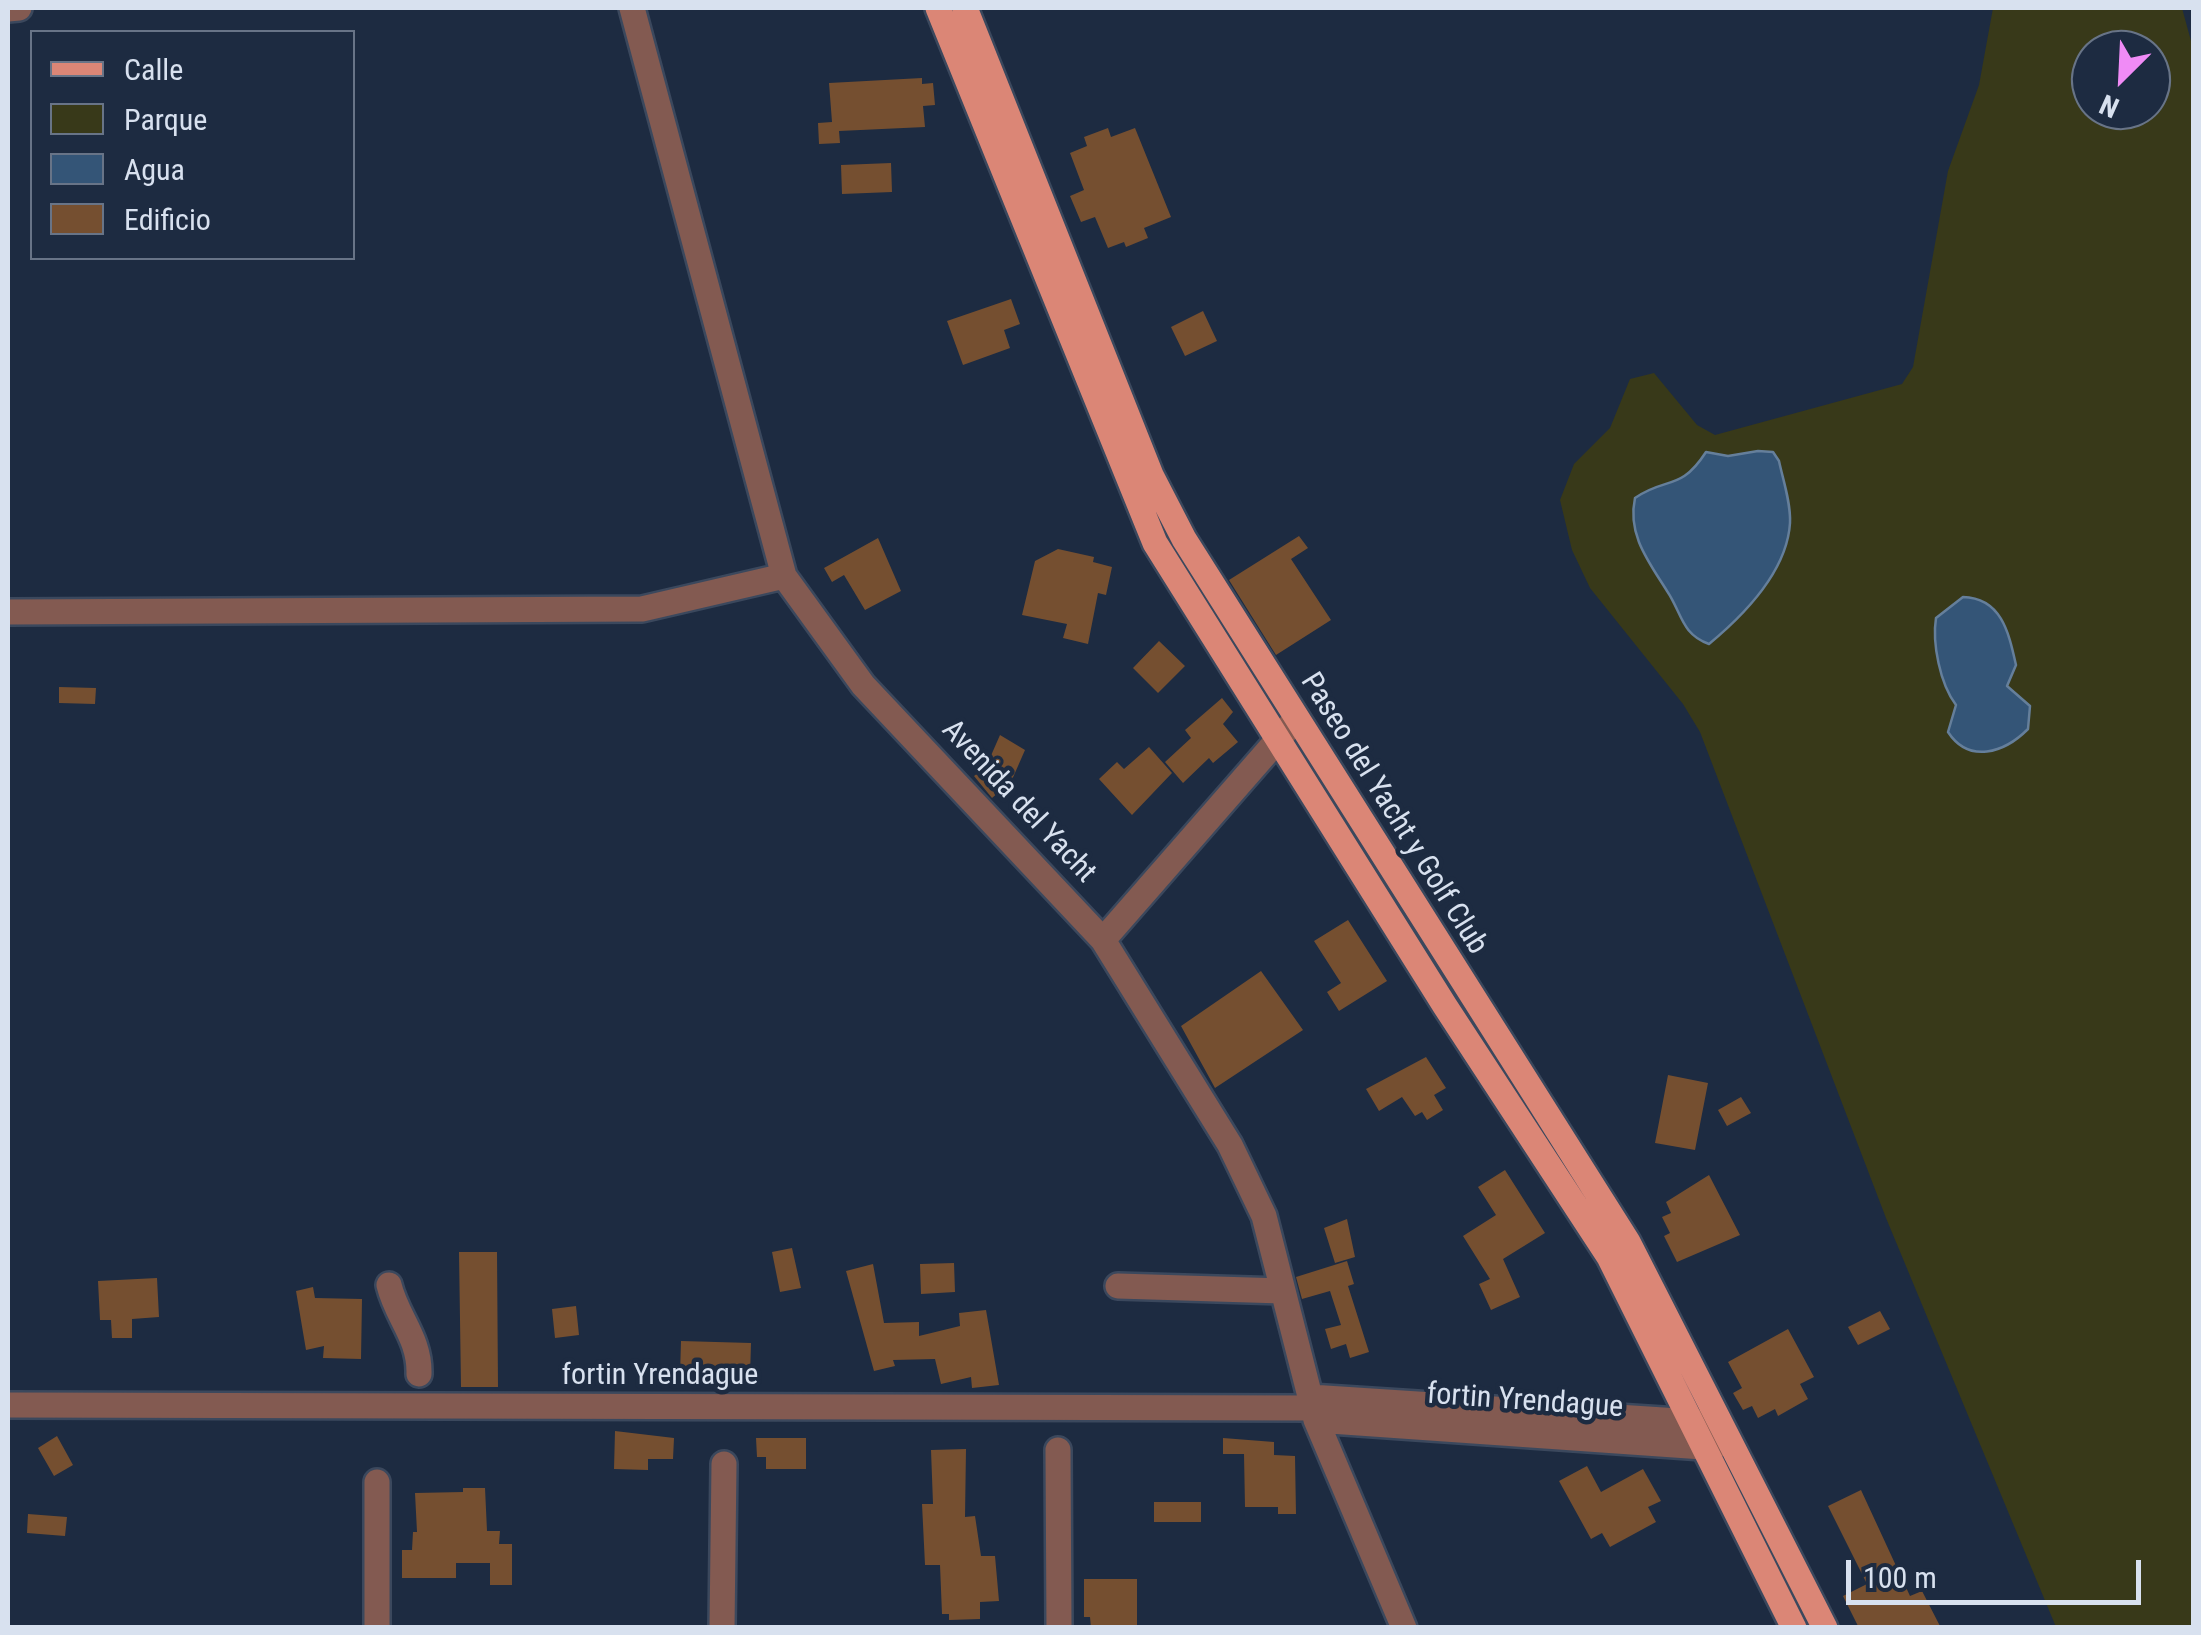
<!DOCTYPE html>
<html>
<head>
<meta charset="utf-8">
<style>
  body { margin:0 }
  #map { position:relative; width:2201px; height:1635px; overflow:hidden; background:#1d2b41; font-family:"Roboto Condensed",sans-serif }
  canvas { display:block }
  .frame { position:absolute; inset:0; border:10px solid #d8e1ef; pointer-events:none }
  .legend { position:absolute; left:30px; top:30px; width:325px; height:230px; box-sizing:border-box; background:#1d2b41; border:2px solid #687487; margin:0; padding:12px 18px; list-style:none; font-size:30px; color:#d8e1ef }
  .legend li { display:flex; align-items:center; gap:20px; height:50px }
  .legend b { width:50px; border:2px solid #687487 }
  .north { position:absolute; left:2071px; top:30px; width:100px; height:100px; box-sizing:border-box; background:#1d2b41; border:2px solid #687487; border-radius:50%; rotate:204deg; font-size:28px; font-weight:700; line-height:40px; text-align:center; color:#d8e1ef }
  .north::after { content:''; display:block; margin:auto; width:35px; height:45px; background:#f08bf6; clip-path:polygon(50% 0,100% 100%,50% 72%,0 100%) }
  .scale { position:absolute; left:1846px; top:1560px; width:295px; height:45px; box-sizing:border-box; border:5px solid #d8e1ef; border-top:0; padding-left:12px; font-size:30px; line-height:35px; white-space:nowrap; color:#d8e1ef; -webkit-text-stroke:8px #1d2b41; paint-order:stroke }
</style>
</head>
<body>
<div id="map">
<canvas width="2201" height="1635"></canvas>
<div class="frame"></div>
<ul class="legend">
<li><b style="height:12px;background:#db8676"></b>Calle</li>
<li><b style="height:28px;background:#383919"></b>Parque</li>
<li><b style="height:28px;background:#345577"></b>Agua</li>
<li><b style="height:28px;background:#754f30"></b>Edificio</li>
</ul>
<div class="north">N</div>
<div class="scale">100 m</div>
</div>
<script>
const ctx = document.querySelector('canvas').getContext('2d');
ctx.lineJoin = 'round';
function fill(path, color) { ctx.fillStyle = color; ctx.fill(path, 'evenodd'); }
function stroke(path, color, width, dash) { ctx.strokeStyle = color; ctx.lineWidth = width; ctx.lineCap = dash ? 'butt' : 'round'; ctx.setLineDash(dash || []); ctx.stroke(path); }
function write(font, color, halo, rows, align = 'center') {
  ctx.font = font + ' "Roboto Condensed",sans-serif'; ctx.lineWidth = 9; ctx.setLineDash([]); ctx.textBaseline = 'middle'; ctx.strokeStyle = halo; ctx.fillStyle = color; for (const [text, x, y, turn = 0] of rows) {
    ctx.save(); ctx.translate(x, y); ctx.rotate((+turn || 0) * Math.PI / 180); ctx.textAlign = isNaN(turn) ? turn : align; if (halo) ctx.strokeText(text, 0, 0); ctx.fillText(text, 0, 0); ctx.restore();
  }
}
fill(new Path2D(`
  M1993,8H2182L2194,52L2193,1627H2056L1886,1218L1700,732L1683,704L1590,588L1572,550L1560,500L1574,464L1610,428L1630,379L1654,373L1697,425L1715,435L1902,384L1913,367L1948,171L1979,85ZM2091,50H2151V110H2091Z
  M1310,762L1614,1240L1690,1393L1306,764Z`), '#383919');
const water = new Path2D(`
  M1758,451L1773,452L1779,461C1783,480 1791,503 1790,523C1787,572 1744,615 1709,644C1681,634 1682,613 1667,591C1649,562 1627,535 1635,498C1667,476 1680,492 1706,452L1728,456Z
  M1963,597C2002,598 2009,634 2016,665L2007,686L2030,706L2028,729C2004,753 1969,764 1948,732L1956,705C1940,684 1932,643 1936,618Z`);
fill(water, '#345577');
stroke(water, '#657f9b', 2.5);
fill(new Path2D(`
  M922,78V84L933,83L935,105L923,106L925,127L839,131L840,143L819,144L818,123L832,122L829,83Z
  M1108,128L1111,137L1135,128L1171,217L1144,228L1148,238L1126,247L1124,242L1108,248L1095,217L1081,222L1070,196L1084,190L1070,153L1087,146L1084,137Z
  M891,163L892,192L842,194L841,165Z
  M1011,299L1020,324L1004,330L1010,348L963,365L947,321Z
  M1203,311L1217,341L1185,356L1171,327Z
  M1299,536L1308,548L1291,559L1331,620L1276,655L1229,580Z
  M878,538L901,591L865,610L844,575L832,582L824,568Z
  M1058,549L1094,557L1093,562L1112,567L1106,595L1098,593L1088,644L1063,638L1067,624L1022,615L1035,561Z
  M1159,641L1185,666L1158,693L1133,668Z
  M59,687L96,688L95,704L59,703Z
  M1222,698L1233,712L1223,724L1238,742L1213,763L1209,758L1183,783L1165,762L1191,738L1185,730Z
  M1000,735L1025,750L1011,782L992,798L974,776L986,767Z
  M1149,747L1172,773L1132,815L1099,779L1117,762L1124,769Z
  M1348,920L1387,981L1339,1011L1327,992L1341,983L1314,941Z
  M1261,971L1303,1030L1215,1088L1181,1026Z
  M1426,1057L1446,1088L1434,1095L1443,1110L1427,1120L1422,1112L1415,1116L1402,1097L1379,1111L1366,1089Z
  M1668,1075L1708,1083L1695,1150L1655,1143Z
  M1741,1097L1751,1113L1727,1126L1718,1110Z
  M1505,1170L1545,1233L1503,1259L1520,1297L1491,1310L1479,1284L1490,1279L1463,1236L1496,1215L1478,1187Z
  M1709,1175L1740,1235L1677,1262L1664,1236L1670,1233L1662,1217L1671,1213L1666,1202Z
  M1347,1219L1355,1257L1335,1263L1324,1228Z
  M792,1248L801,1288L780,1292L772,1252Z
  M459,1252H497L498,1387H461Z
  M1347,1261L1354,1284L1348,1286L1369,1352L1350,1358L1346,1344L1331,1349L1325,1329L1341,1325L1330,1291L1302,1299L1296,1277Z
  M954,1263L955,1292L921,1294L920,1264Z
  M873,1264L884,1323L919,1322V1336L960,1326L959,1313L986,1310L999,1385L972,1388L971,1377L941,1384L935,1359L893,1360L895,1366L874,1371L846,1271Z
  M157,1278L159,1317L132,1319V1338H112L111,1320H100L98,1281Z
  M313,1287L315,1298L362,1299L361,1359L323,1358L324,1346L306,1350L296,1291Z
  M576,1306L579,1335L555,1338L552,1309Z
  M1880,1311L1890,1329L1858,1345L1848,1327Z
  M1788,1329L1814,1377L1800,1384L1808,1399L1778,1416L1775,1409L1758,1418L1752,1406L1743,1410L1733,1393L1742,1388L1728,1362Z
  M681,1341L751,1343L750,1377L680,1375Z
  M615,1431L674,1438L673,1459H648V1470L614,1469Z
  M57,1436L73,1465L54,1476L38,1448Z
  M756,1438H806V1469H766V1457H757Z
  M1223,1438L1274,1442V1455L1295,1456L1296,1514H1278V1507H1245L1244,1454H1223Z
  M966,1449L965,1517L975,1516L981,1556H995L999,1601L980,1602V1619L949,1620V1614H942L940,1565H925L922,1504H933L931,1450Z
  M1587,1466L1601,1492L1643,1469L1661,1501L1648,1507L1656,1522L1610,1547L1602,1533L1591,1539L1559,1481Z
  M463,1488H485L487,1531H500L499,1544H512V1585H490V1563H456V1578H402V1550H412L413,1532H417L415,1493L463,1492Z
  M1861,1490L1910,1596L1922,1591L1941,1628H1859L1843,1596L1867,1584L1828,1506Z
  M1154,1502H1201V1522H1154Z
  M28,1514L67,1517L65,1536L27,1533Z
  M1084,1579H1137V1628H1091L1090,1617H1084Z`), '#754f30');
const minor = new Path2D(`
  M632,8L784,576L863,685L1103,940L1230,1145L1264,1216L1316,1420L1404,1628
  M8,9L19,8
  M8,612L642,609L784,576
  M1103,940L1295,720
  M389,1285C397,1318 420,1338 419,1374
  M1118,1286L1283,1291
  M1310,1397L1709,1423
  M8,1405L1313,1408
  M1316,1420L1703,1447L1720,1444
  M1058,1450L1059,1628
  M377,1482V1628
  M722,1628L724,1464`);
const major = new Path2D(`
  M938,8L1155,543L1445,1006L1609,1257L1794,1628
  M965,8L1151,475L1184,539L1628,1242L1825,1628`);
stroke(minor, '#3b485d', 30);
stroke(major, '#3b485d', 30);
stroke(minor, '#835a51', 25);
stroke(major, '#db8676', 25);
write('30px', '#d8e1ef', '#1d2b41', [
  ["Avenida del Yacht",1018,802,47],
  ["Paseo del Yacht y Golf Club",1393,814,58],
  ["fortin Yrendague",660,1376],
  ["fortin Yrendague",1525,1402,4]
]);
</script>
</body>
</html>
